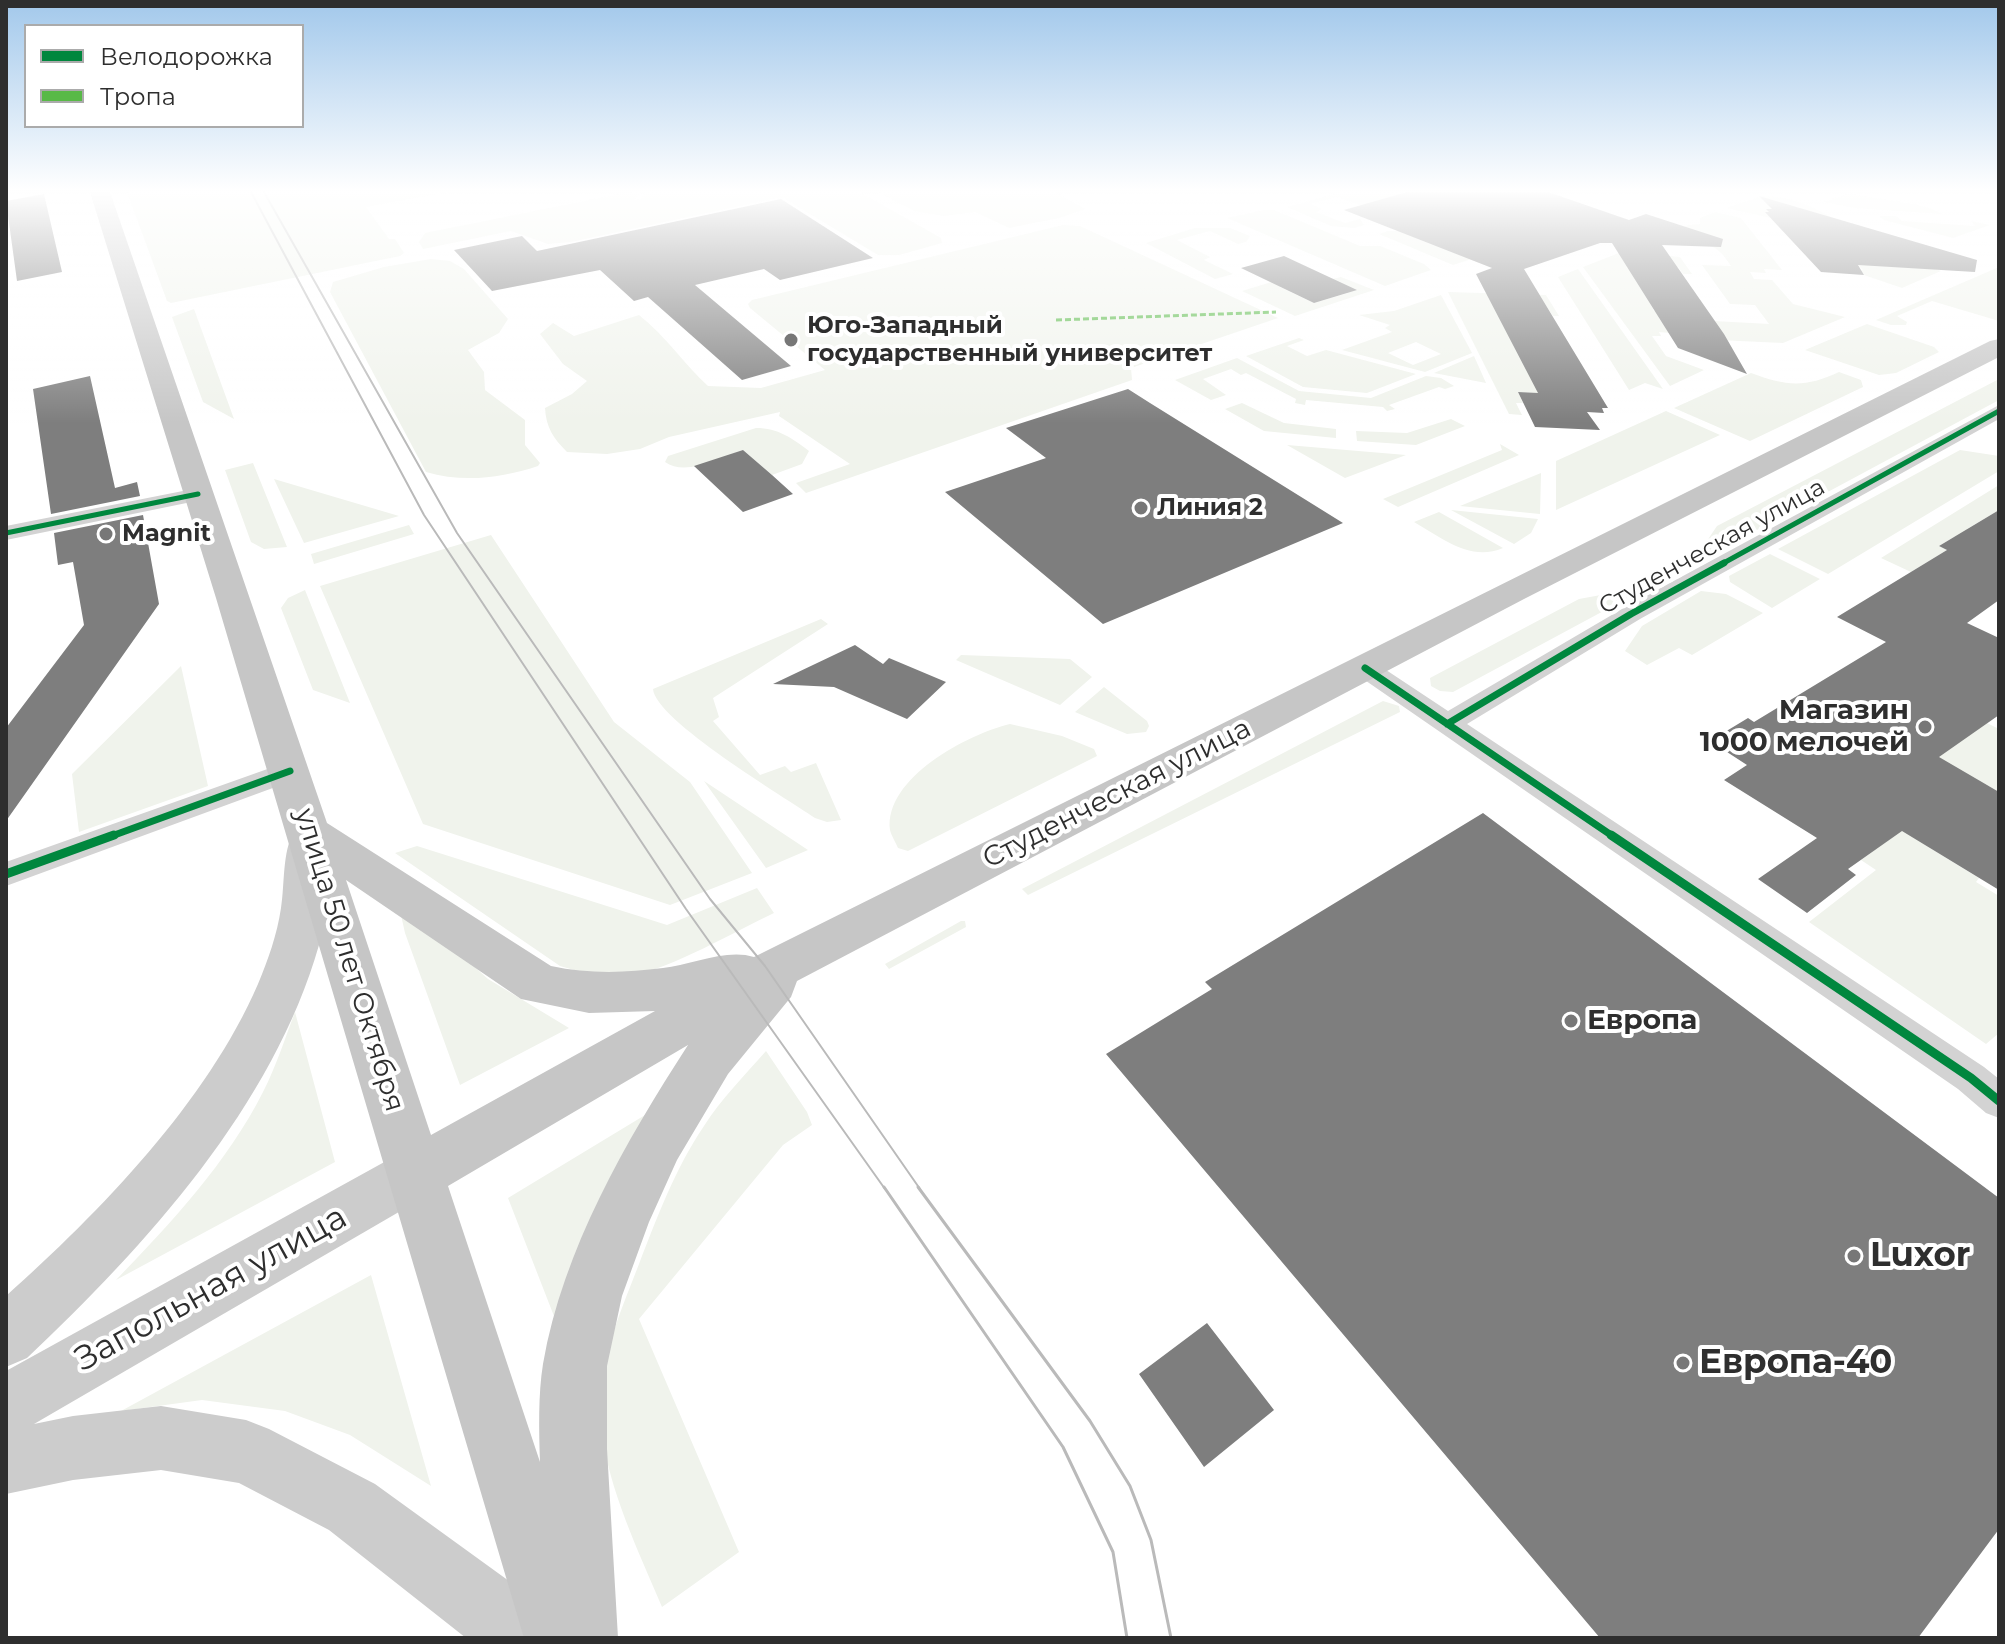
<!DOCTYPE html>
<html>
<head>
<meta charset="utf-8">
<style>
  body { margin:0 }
  #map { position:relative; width:2005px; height:1644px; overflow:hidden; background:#fff; font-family:Montserrat,sans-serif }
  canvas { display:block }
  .frame { position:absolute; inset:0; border:8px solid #2e2e2e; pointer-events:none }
  .legend { position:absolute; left:24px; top:24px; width:280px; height:104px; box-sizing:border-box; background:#fff; border:2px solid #ababab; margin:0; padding:10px 14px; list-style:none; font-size:24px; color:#2e2e2e }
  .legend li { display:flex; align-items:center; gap:16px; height:40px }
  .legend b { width:40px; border:2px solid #ababab }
</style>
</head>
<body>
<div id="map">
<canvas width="2005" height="1644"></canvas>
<div class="frame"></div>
<ul class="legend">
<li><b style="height:10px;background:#00873e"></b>Велодорожка</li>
<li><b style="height:10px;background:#58b947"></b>Тропа</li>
</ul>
</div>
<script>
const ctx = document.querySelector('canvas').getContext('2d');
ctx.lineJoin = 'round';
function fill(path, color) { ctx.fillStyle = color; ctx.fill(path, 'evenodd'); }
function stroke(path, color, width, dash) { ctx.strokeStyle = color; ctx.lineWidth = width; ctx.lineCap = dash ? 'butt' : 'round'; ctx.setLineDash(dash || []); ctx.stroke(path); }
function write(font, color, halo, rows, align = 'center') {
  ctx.font = font + ' Montserrat,sans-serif'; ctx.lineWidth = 8; ctx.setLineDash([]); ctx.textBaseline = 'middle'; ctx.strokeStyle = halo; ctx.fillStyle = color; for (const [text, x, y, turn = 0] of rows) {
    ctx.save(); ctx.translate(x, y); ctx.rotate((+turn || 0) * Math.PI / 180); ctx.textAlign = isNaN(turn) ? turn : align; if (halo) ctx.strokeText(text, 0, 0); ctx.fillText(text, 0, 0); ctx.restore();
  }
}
fill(new Path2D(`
  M127,192H447L366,207L389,239H395L404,253L400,256L171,303L167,301Z
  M629,192L641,193L634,200L640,199L647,192H860L941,238L942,243L899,255H878L785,199L777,198L571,242L548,244L511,231L423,249L419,242L425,233Z
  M878,192H1055L1085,209L1059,218L1009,228L975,212L944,216L914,211Z
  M1342,192H1396L1444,210L1362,206L1337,197L1311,204L1322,209L1316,212L1345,223L1360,219L1364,225L1354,228L1331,226L1287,207Z
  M1851,193C1871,199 1930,203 1941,214L1855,208L1823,202Z
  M1762,196C1806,196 1836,220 1871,243L1863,247L1941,271L1902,288L1864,275L1860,271L1863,270L1799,207L1770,206L1772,209H1767L1769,212H1766L1771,218L1727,208Z
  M1264,210H1274L1360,246H1380L1424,264L1431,270L1385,286L1227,218Z
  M1715,212L1741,218L1782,270L1764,269L1766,273L1750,272L1754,279L1772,280L1793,304L1845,317L1783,343L1718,340L1714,321L1769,324L1755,305L1730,304L1702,265L1731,266C1714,239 1708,247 1687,246L1677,232L1688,225L1700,224V218Z
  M1879,216H1896L1902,221L1975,226L1971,221L1990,225L1953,238L1884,220Z
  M1063,225L1080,226L1278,318L1131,368L1132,380L806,493L796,483L850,464L779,416L780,412L669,437L640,449L607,454L567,452C553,438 546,427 545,408L572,394L587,381L563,364L540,334L553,323L574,336L639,315C665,335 684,364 708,386L761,388L825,370L750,308L748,304L752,300Z
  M1195,228H1230L1250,236L1246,242L1238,244L1210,231L1177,240L1210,257L1204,260L1233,274L1215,279L1146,243Z
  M1388,231H1399L1433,245L1448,241L1484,255L1453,265L1379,234Z
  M1624,251L1680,257L1692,274H1683L1678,267H1626L1633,272L1637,283H1640L1654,311H1658L1659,318L1670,333L1659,332L1661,336H1652L1666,356L1704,370L1670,386L1583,267Z
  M431,259L450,261L464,269L508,319L499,333L468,350L484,372L485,390L525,420V445L540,463L538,466C502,478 463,483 426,472L330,292L333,282L384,267Z
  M1999,267V321L1932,301L1897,316L1907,322L1906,325H1891L1876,320Z
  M1578,269L1663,389L1645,383L1629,390L1558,277Z
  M1341,277L1374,290L1295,316L1242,291L1278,280L1280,287L1314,303L1348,293L1323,281Z
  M1448,292L1546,295L1559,316H1553L1545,304H1541L1552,394L1518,392L1523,403H1516L1522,415L1509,414Z
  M1441,295L1472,353L1425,372L1342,350L1392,332L1385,328L1390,325L1359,315L1394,311ZM1416,342L1441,354L1413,365L1388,353Z
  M194,309L234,419L203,402L172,317Z
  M1867,324L1934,347L1939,352L1896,373L1879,375L1805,350Z
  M1299,338L1304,340L1287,346L1307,356L1326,350L1416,374L1367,393L1303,387L1246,356Z
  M1474,356L1486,383L1434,373Z
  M1237,358L1299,391L1371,398L1426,376L1441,378L1454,386L1445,389L1439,387L1389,405L1395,409L1387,411L1383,407L1306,400L1305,405L1295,403L1296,399L1246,373L1241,375L1231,369L1203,379L1226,395L1211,400L1175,380Z
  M1839,372L1861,380L1863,387L1750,441L1674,408L1751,373C1786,386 1805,388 1839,372Z
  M1999,379V400L1690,566L1717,526Z
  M1242,403L1284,423L1336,429V438L1264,431L1225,409Z
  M1666,411L1720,435L1556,510V461Z
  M1451,419L1465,426L1416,445L1357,441L1356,431L1407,433Z
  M756,428C778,428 792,438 809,451L802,464L772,475L743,450C721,457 686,477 665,462L668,456Z
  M1500,444L1519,455L1398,507L1383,499L1502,450Z
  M1287,445L1406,455L1345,478Z
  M1960,450L1999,456V471L1828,574L1778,549Z
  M253,463L287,547L264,549L251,542L225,470Z
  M1541,473L1540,514L1460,506Z
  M274,479L399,516L304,543Z
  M1999,485V510L1967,529L1965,542L1954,537L1939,546L1947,550L1911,572L1881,558Z
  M1451,510L1538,519L1531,533L1514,544Z
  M1439,512L1503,548C1470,562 1442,538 1414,522Z
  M409,525L414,534L314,564L311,554Z
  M491,535L614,722L690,782L752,873L670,905L423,824L320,586Z
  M1770,554L1820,579L1772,608L1730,582L1729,576Z
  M1650,586L1453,692L1440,691L1431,686L1430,678L1579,599Z
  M305,590L350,703L313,690L281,608L288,598Z
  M1701,591L1726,594L1763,613L1692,655L1679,648L1647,665L1625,651L1642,626Z
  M821,619L828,624L713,698L719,717L713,721L760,775L785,766L791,772L816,763L841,820L827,822L815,818C786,798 655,720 653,689Z
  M961,655L1070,659L1092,677L1060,705L956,660Z
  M181,666L208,786L79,832L72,774Z
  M1104,687L1147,721L1149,726L1146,732L1127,734L1075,712Z
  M1383,701L1399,706L1400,712L1028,895L1022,889Z
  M1987,723L1999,729V792L1989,786L1986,788L1935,759Z
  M1010,724L1062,736L1094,749L1097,756L908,851L898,848C896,843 891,835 890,830C884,778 968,734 1010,724Z
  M704,781L808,850L766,868Z
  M1905,828L1930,848L1979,878L1976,882L1999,896V1033L1986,1044L1809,922L1876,870L1861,860Z
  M417,846L667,925L757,888L774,913C738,930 670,969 633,975C609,978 583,973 560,966L395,853Z
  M397,897L488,979L569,1028L460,1085L405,933Z
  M961,921H965L966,927L889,969L885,964Z
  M295,1012L335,1162L116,1280C171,1223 227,1163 263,1092C276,1067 285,1038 295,1012Z
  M766,1051L807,1112L812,1125L783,1145L639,1319L739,1552L662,1607C638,1550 609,1491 601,1428C594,1371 619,1316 639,1264C658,1215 675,1169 704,1126C721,1099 745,1075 766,1051Z
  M655,1109L559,1329L508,1198Z
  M371,1275L431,1486L350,1435L285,1411L202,1400L121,1411Z`), '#f0f3ec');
fill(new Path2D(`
  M1407,192H1548L1629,220L1646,214L1723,239L1721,247L1662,245L1724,334L1747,374L1678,348L1612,243H1600L1524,269L1608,408H1602L1604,413L1587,412L1600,430L1535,427L1518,392L1538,393L1476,274L1492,268L1344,210Z
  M44,194L62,272L17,281L6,201Z
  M1759,196L1977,260L1975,272L1858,265L1864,275L1821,272L1765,212H1769L1766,209H1772Z
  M781,199L873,258L780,280L764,269L695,285L791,366L742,380L648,297L634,301L600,270L492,291L454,250L522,236L537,251Z
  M1284,256L1357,290L1314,303L1241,268Z
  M90,376L115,488L137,482L140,496L51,514L33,389Z
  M1128,389L1150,403L1343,523L1103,624L945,492L1046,458L1006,428Z
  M743,450L772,475L793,494L743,512L694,466Z
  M1999,510V600L1967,623L1999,638V715L1939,757L1999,792V890L1902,831L1848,869L1856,875L1807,913L1758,879L1817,838L1724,780L1747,765L1710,741L1748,718L1754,722L1886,642L1837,617L1947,550L1939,546Z
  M143,515L159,604L6,821V728L84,625L73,562L58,565L54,533Z
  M855,645L883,664L889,658L946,682L907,719L834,687L773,684Z
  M1483,813L1999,1198V1529L1918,1638H1600L1106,1054L1212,989L1205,982Z
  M1207,1323L1274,1410L1204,1467L1139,1374Z`), '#7e7e7e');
fill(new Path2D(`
  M1999,405V419L1640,619L1467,724L1984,1067L1999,1079V1118L1986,1113L1958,1089L1356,674L1352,668L1356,662L1365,660L1374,662L1448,711L1622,609Z
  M198,488L206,489L209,494L206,499L6,540V526Z
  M290,761L300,764L304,771L300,778L6,886V862Z`), '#d3d3d3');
fill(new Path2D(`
  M309,826L324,831L330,842C329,876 329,912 319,945C273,1106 146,1246 27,1358L6,1367V1296C100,1212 207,1102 258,984C268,960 277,935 281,908C285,883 282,853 294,831Z
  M416,1147L435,1155L443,1173L435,1191L34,1424L73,1416L161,1406L246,1420L269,1429L375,1484L509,1581L540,1613L551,1638H466L329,1530L239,1483L161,1470L73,1480L6,1494V1371L397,1155Z`), '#ccc');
fill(new Path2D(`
  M90,192H110L327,823L551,966C588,974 625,973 663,968C690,965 727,948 754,957L1990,341L1999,339V357L1524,599L797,981L791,997L728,1074L677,1160L649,1222L622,1296L607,1366V1449L618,1638H524L216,598ZM346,880L521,999L589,1013L655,1011L431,1135ZM688,1045C626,1141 563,1249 543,1364C538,1395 539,1431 540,1462L448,1186Z`), '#c6c6c6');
stroke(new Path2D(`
  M251,192L424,515L686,909L885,1189
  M264,192L457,533L710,899L765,966L920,1189`), '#bababa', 2);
stroke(new Path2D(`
  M884,1187L1063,1447L1113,1552L1127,1638
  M918,1187L1090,1421L1130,1486L1151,1540L1171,1638`), '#bababa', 3);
stroke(new Path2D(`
  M1056,320L1276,312`), '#58b947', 3, [6, 3]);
stroke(new Path2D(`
  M6,533L198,494
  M1720,565L1999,411`), '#00873e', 5);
stroke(new Path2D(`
  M1365,668L1614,837
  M1447,724L1631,614L1724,563
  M109,837L290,771`), '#00873e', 7);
stroke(new Path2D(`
  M1611,835L1971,1078L1999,1101
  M6,874L114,835`), '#00873e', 9);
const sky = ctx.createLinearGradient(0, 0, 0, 423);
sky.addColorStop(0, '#a2c8eb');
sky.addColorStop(0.45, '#fff');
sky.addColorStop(1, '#ffffff00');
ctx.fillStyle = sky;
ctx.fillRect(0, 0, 2005, 423);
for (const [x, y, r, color] of [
  [791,340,8,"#777"],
  [1141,508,8,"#777"],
  [106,534,8,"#777"],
  [1925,727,8,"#777"],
  [1571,1021,8,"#777"],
  [1854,1256,8,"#777"],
  [1683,1363,8,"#777"]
]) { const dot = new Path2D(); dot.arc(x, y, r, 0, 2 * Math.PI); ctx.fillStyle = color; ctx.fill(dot); stroke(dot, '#fff', 3); }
write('bold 24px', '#2e2e2e', '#fff', [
  ["Юго-Западный",807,326],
  ["государственный университет",807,354],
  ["Линия 2",1157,508],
  ["Magnit",122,534]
], 'left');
write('24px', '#2e2e2e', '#fff', [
  ["Студенческая улица",1712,547,-29]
]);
write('bold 28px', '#2e2e2e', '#fff', [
  ["Магазин",1909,711],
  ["1000 мелочей",1909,743],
  ["Европа",1587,1021,"left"]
], 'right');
write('28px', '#2e2e2e', '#fff', [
  ["Студенческая улица",1117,794,-27],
  ["улица 50 лет Октября",349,960,73]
]);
write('bold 34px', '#2e2e2e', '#fff', [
  ["Luxor",1870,1256],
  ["Европа-40",1699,1363]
], 'left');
write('34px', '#2e2e2e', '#fff', [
  ["Запольная улица",211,1289,-29]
]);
</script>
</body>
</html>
